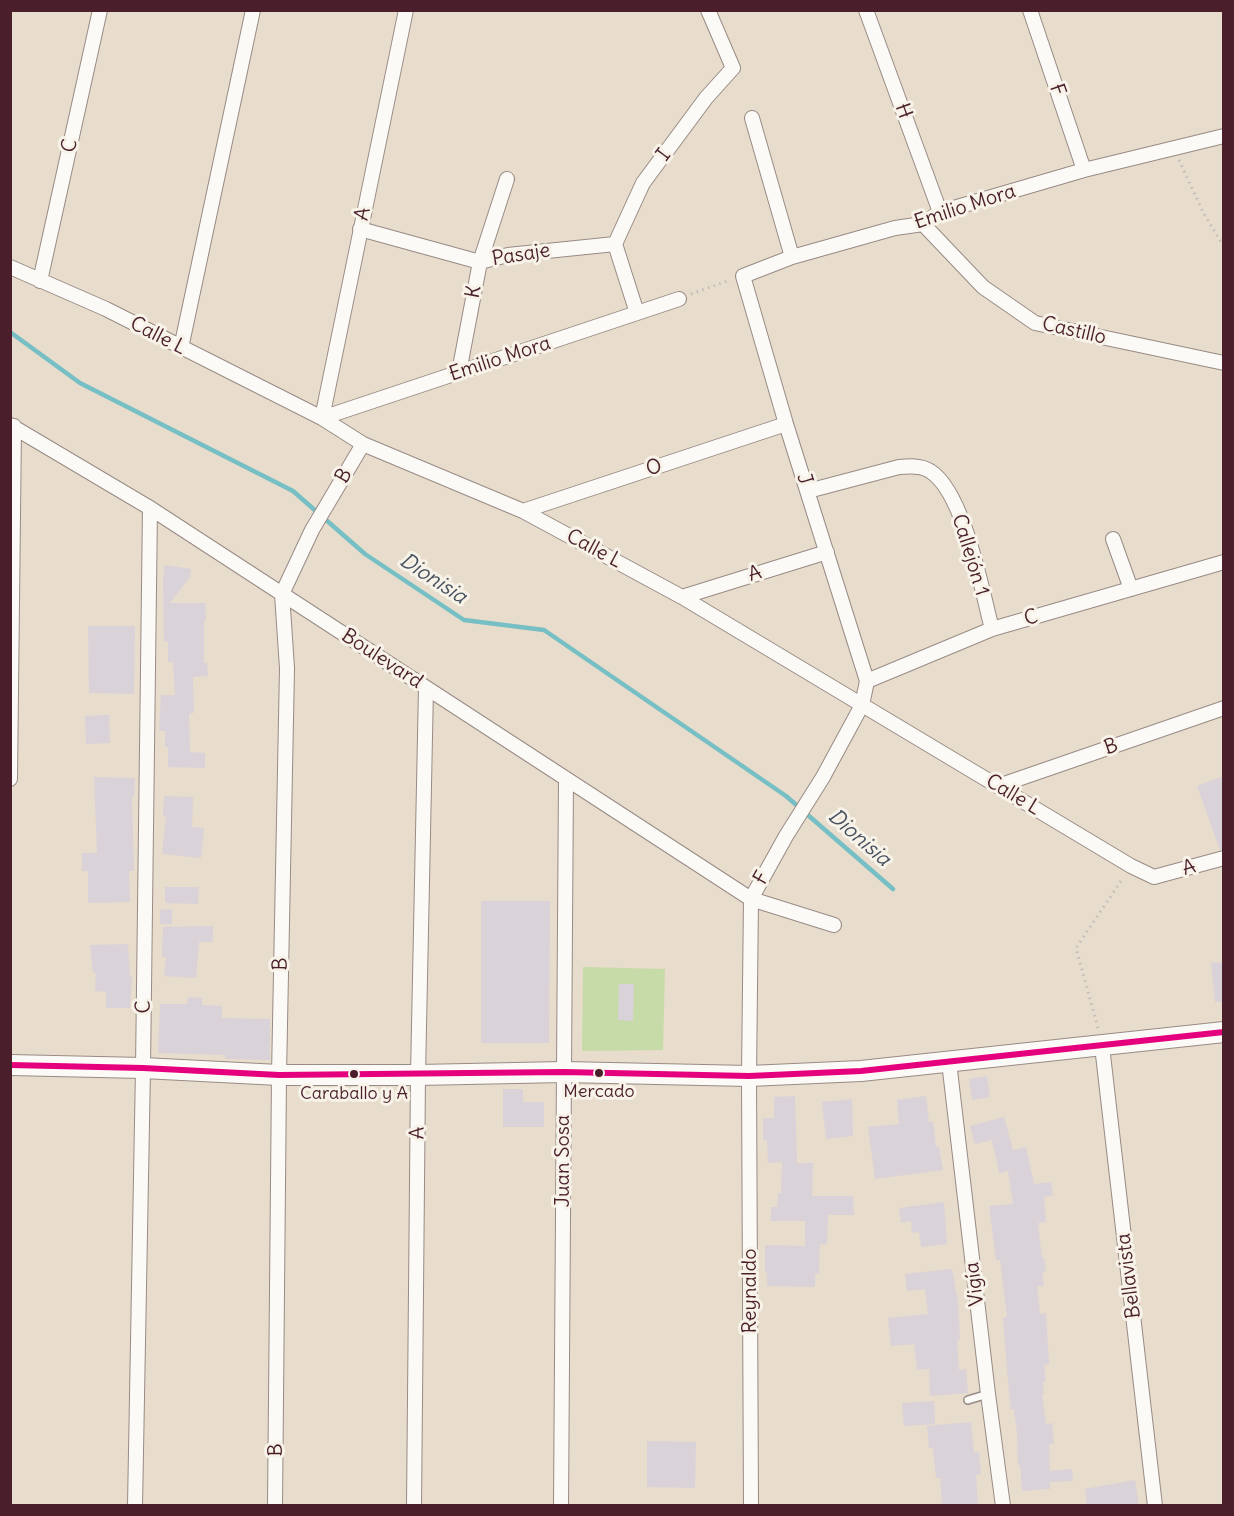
<!DOCTYPE html>
<html>
<head>
<meta charset="utf-8">
<style>
  body { margin:0 }
  #map { position:relative; width:1234px; height:1516px; overflow:hidden; background:#e8dccc; font-family:Delius,sans-serif }
  canvas { display:block }
  .frame { position:absolute; inset:0; border:12px solid #4a1f2b; pointer-events:none }
</style>
</head>
<body>
<div id="map">
<canvas width="1234" height="1516"></canvas>
<div class="frame"></div>
</div>
<script>
const ctx = document.querySelector('canvas').getContext('2d');
ctx.lineJoin = 'round';
function fill(path, color) { ctx.fillStyle = color; ctx.fill(path, 'evenodd'); }
function stroke(path, color, width, dash) { ctx.strokeStyle = color; ctx.lineWidth = width; ctx.lineCap = dash ? 'butt' : 'round'; ctx.setLineDash(dash || []); ctx.stroke(path); }
function write(font, color, halo, rows, align = 'center') {
  ctx.font = font + ' Delius,sans-serif'; ctx.lineWidth = 6; ctx.setLineDash([]); ctx.textBaseline = 'middle'; ctx.strokeStyle = halo; ctx.fillStyle = color; for (const [text, x, y, turn = 0] of rows) {
    ctx.save(); ctx.translate(x, y); ctx.rotate((+turn || 0) * Math.PI / 180); ctx.textAlign = isNaN(turn) ? turn : align; if (halo) ctx.strokeText(text, 0, 0); ctx.fillText(text, 0, 0); ctx.restore();
  }
}
fill(new Path2D(`
  M583,967L665,969L663,1050L582,1051Z`), '#c6dba7');
stroke(new Path2D(`
  M10,332L80,383L293,491L365,554L464,620L544,630L786,796L893,889`), '#76bfc4', 4.5);
fill(new Path2D(`
  M165,565L191,569L190,577L170,603H205L206,621H204V663H207L208,676L193,677L194,713H189L190,752L205,753V768L168,767V747H165V731H159L161,695H175L173,662H168V641L164,642L163,581Z
  M88,626H135L134,694L89,693Z
  M109,715L110,743L86,744L85,716Z
  M1224,776V849L1220,850L1197,786Z
  M94,777L135,778L134,797H132L134,871H129L130,902L88,903V871H82V853H97Z
  M164,796L193,797L192,827L204,828L201,858L162,854L166,816H163Z
  M165,887H199L198,904L165,903Z
  M481,901H550L549,1043H481Z
  M172,909V924H160V910Z
  M213,926V942H199L196,978L164,976L166,957H162L163,927Z
  M128,944L130,976H132L130,1008H106V992L95,991L96,973H93L90,945Z
  M1224,962V1002H1215L1211,963Z
  M619,984H634L633,1021L618,1020Z
  M188,997L202,998V1005L222,1006V1018L270,1019V1060L225,1059V1055L158,1053L160,1004H187Z
  M987,1076L990,1097L972,1100L969,1079Z
  M503,1089H523V1102H544V1127H503Z
  M795,1096L797,1163H813L812,1196H853L854,1215H828L827,1245L820,1244L819,1274H815V1287L767,1286V1273H765V1245L805,1246V1221H771V1207H777L778,1193H781L782,1162L768,1163L767,1140H763V1118H774V1097Z
  M926,1096L929,1122L933,1121L936,1147H939L943,1170L875,1179L868,1127L899,1124L897,1100Z
  M852,1099L853,1136L826,1139L822,1102Z
  M1004,1117L1013,1150L1026,1147L1034,1184L1051,1182L1053,1195L1044,1197L1046,1222L1038,1223L1042,1258H1044L1046,1272H1042L1044,1286H1037L1040,1314L1046,1313L1049,1364L1044,1365L1046,1381H1043L1044,1394H1042L1046,1424L1052,1423L1054,1443L1049,1444L1050,1471L1072,1469L1073,1481L1050,1482V1489L1022,1491L1020,1465H1018L1017,1434L1014,1409L1011,1410L1007,1370L1003,1318L1007,1317L1000,1260H996L989,1206L1013,1204L1008,1171L999,1173L992,1140L975,1144L970,1126Z
  M944,1202L947,1244L921,1247L919,1232L912,1233L911,1221L901,1223L899,1208Z
  M952,1269L958,1302L960,1339L957,1340L959,1370L966,1369L968,1393L930,1396L929,1369L917,1370L914,1344L891,1346L888,1318L928,1314L925,1289L907,1291L905,1274Z
  M934,1401L935,1424L904,1426L902,1403Z
  M971,1422L974,1453L979,1452L981,1474L976,1475L978,1506H942L940,1478H936L933,1448H929L927,1426Z
  M647,1441L696,1442L695,1488L647,1487Z
  M1135,1480L1139,1506H1087L1085,1489Z`), '#dad2d9');
const lane = new Path2D(`
  M968,1400L988,1394`);
const street = new Path2D(`
  M406,10L322,418L679,299
  M866,10L940,212
  M1030,10L1084,170
  M752,118L792,257
  M923,224L983,287L1035,323L1224,363
  M360,229L480,262L508,255L615,244
  M10,267L106,309L322,418L363,444L523,511L682,597L1131,866L1154,877L1224,858
  M40,281L100,10
  M637,313L615,244L643,183L706,98L733,68L708,10
  M181,348L253,10
  M459,372L480,262L507,179
  M10,425L150,508L751,899L834,925
  M808,491L899,467C909,466 921,465 930,471C964,492 982,591 992,629
  M523,511L786,424
  M1113,539L1131,589
  M682,597L827,552
  M867,681L786,424L743,276L792,257L895,228L923,224L940,212L1084,170L1224,136
  M10,779L14,426
  M998,786L1224,708
  M1102,1046L1155,1506
  M949,1062L988,1394L1003,1506
  M135,1506L143,1068L150,508
  M275,1506L279,1075L287,668L282,594L312,530L363,444
  M414,1506L418,1075L426,688
  M561,1506L566,780
  M751,1506L749,1076L751,899L786,836L823,777L862,705L867,681L992,629L1224,562`);
const secondary = new Path2D(`
  M10,1065L143,1068L279,1075H418L564,1072L749,1076L861,1071L1224,1032`);
stroke(lane, '#988b85', 10);
stroke(street, '#988b85', 16);
stroke(secondary, '#988b85', 22);
stroke(new Path2D(`
  M1179,160L1203,212L1224,247
  M691,294L730,280
  M1098,1028L1076,948L1123,878`), '#c3bcba', 3, [1.5, 4.5]);
stroke(lane, '#fcfaf7', 7);
stroke(street, '#fcfaf7', 14);
stroke(secondary, '#fcfaf7', 20);
stroke(new Path2D(`
  M10,1065L143,1068L279,1075L564,1072L749,1076L861,1071L1224,1032`), '#e5007d', 6);
for (const [x, y, r, color] of [
  [599,1073,5,"#4a1f2b"],
  [354,1074,5,"#4a1f2b"]
]) { const dot = new Path2D(); dot.arc(x, y, r, 0, 2 * Math.PI); ctx.fillStyle = color; ctx.fill(dot); stroke(dot, '#f7f3e8', 2); }
write('18px', '#4a1f2b', '#f7f3e8', [
  ["Mercado",599,1092],
  ["Caraballo y A",354,1094]
]);
write('20px', '#4a1f2b', '#f7f3e8', [
  ["F",1057,90,71],
  ["H",903,111,70],
  ["C",70,146,-78],
  ["I",664,155,-53],
  ["Emilio Mora",965,207,-18],
  ["A",363,214,-78],
  ["Pasaje",521,255,-9],
  ["K",474,292,-80],
  ["Castillo",1074,331,13],
  ["Calle L",158,336,27],
  ["Emilio Mora",500,359,-18],
  ["O",654,468,-18],
  ["B",344,476,-60],
  ["J",804,479,72],
  ["Calle L",594,549,28],
  ["Callejón 1",970,555,73],
  ["A",755,574,-17],
  ["C",1031,618,-16],
  ["Boulevard",382,659,33],
  ["B",1111,747,-19],
  ["Calle L",1013,795,31],
  ["A",1189,868,-16],
  ["F",762,878,-61],
  ["B",281,964,-89],
  ["C",144,1007,-89],
  ["A",418,1133,-89],
  ["Juan Sosa",563,1161,-90],
  ["Bellavista",1129,1276,-97],
  ["Vigía",975,1284,-97],
  ["Reynaldo",750,1291,-90],
  ["B",276,1450,-90]
]);
write('italic 21px', '#485260', '#f7f3e8', [
  ["Dionisia",433,579,33],
  ["Dionisia",859,838,41]
]);
</script>
</body>
</html>
